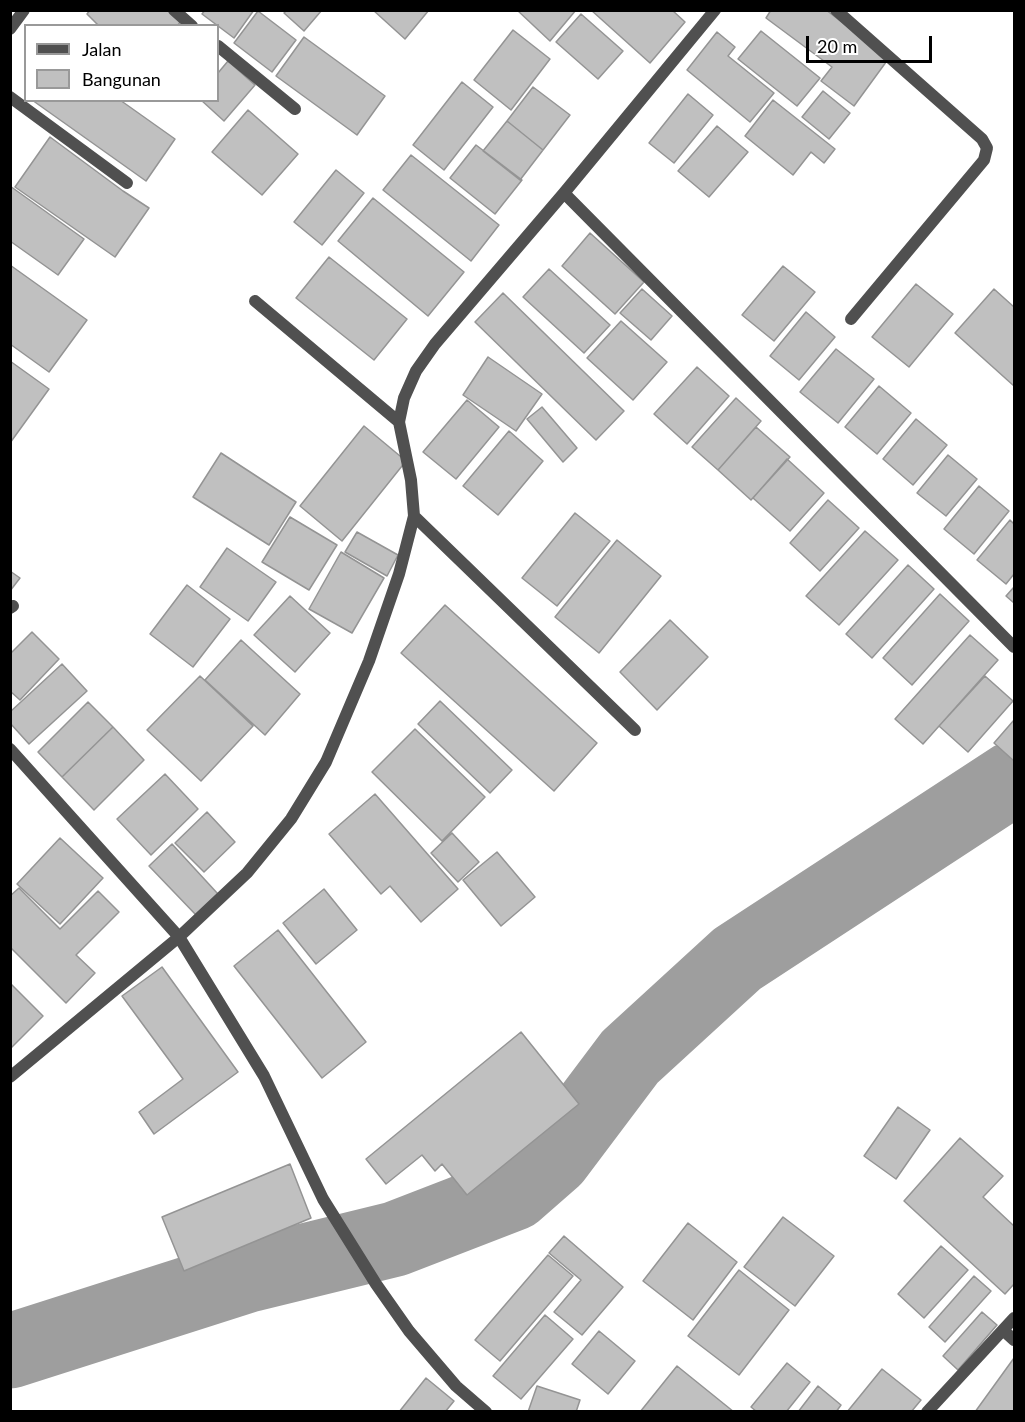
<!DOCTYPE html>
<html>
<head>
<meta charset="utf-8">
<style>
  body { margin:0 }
  #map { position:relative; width:1025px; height:1422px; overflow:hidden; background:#fff; font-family:Lato,sans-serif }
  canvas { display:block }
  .frame { position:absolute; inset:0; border:12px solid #000; pointer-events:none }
  .legend { position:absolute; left:24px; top:24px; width:195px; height:78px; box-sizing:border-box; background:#fff; border:2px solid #999; margin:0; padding:8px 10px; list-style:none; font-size:18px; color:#000 }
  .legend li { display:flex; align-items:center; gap:12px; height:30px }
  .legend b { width:30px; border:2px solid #999 }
  .scale { position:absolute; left:806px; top:36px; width:126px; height:27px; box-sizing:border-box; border:3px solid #000; border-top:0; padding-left:8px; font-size:18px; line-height:21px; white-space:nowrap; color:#000; -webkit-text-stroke:4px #fff; paint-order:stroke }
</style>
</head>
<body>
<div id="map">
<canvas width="1025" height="1422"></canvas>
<div class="frame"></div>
<ul class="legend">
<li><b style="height:8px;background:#505050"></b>Jalan</li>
<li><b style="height:16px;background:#c0c0c0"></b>Bangunan</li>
</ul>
<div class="scale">20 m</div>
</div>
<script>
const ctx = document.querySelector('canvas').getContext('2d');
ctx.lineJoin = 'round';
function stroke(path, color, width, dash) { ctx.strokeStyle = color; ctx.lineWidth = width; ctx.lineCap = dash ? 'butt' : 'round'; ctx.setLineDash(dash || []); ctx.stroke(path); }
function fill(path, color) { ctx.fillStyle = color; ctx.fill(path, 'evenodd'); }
stroke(new Path2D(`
  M10,1351L248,1275L395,1239L514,1193L554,1158L630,1057L737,959L1014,778`), '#9e9e9e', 75);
const building = new Path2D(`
  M90,10H170L181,21L177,26H99L87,14Z
  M205,10H254L234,38L202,14Z
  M287,10H322L304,31L284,13Z
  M373,10H429L405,39Z
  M517,10H576L550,41Z
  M591,10H672L685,22L650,63Z
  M771,10H826L889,58L854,106L821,81L832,67L766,18Z
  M258,11L296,40L272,72L234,43Z
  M581,14L623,51L598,79L556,42Z
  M513,30L550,59L511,110L474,80Z
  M761,31L820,78L797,106L738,59Z
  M717,32L735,47L728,56L774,93L750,122L687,70Z
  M304,37L385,96L357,135L276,76Z
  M228,61L255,85L224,121L201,100H218V73Z
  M462,82L493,107L444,170L413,145Z
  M533,87L570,115L543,150L507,121Z
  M823,91L850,113L829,139L802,117Z
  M688,94L713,115L674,163L649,143Z
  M32,100H120L175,139L146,181Z
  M773,100L835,149L824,163L811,152L793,175L745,136Z
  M248,110L298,154L262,195L212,152Z
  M507,121L543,150L520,180L483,151Z
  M717,126L748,152L709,197L678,171Z
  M50,137L123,191L149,208L115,257L15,187Z
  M476,145L522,180L495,214L450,178Z
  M411,155L499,225L471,261L383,190Z
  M336,170L364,193L322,245L294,222Z
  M10,186L84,239L58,275L10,241Z
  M373,198L464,272L428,316L338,241Z
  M590,233L644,282L615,314L562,266Z
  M329,257L407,319L374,360L296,298Z
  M10,265L87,320L49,372L10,344Z
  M783,266L815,292L774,341L742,315Z
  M549,269L610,325L584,353L523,297Z
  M916,284L953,314L909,367L872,337Z
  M642,289L672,316L651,340L620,313Z
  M994,289L1014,307V386L955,333Z
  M503,293L624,411L596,440L475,322Z
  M806,312L835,337L799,380L770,356Z
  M621,321L667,362L633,400L587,358Z
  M836,349L874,379L838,423L800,392Z
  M488,357L542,394L516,431L463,395Z
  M10,361L49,389L10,443Z
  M697,367L729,396L687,444L654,414Z
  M879,386L911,413L877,454L845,427Z
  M736,398L761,421L718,470L692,447Z
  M467,400L499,427L456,479L423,452Z
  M542,407L577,448L563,462L527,419Z
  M916,419L947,445L913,485L883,459Z
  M364,426L406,461L342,541L300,506Z
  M756,427L790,457L751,500L718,470Z
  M509,431L543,461L498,515L463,486Z
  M221,453L296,502L269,545L193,497Z
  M948,455L977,479L946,516L917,493Z
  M787,459L824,493L790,531L753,498Z
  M979,486L1009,511L974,554L944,529Z
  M828,500L859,528L820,571L790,543Z
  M575,513L610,541L557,606L522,578Z
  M290,517L337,545L309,590L262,562Z
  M1010,520L1014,524V574L1006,584L977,560Z
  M865,531L898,560L839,625L806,596Z
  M357,532L398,555L387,576L345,552Z
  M617,540L661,576L599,653L555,617Z
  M227,548L276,582L248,621L200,587Z
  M341,552L384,578L352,633L309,609Z
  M908,565L934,589L872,658L846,634Z
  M10,571L20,578L10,591Z
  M187,585L230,619L193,667L150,634Z
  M1014,587V603L1006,596Z
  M940,594L969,621L912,685L883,658Z
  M290,596L330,633L295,672L254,635Z
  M445,605L597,743L554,791L401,653Z
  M670,620L708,657L657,710L620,672Z
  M32,632L59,659L20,700L10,691V654Z
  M970,635L998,660L923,744L895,719Z
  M241,640L300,694L265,735L205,680Z
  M62,664L87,691L29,744L10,723V712Z
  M200,676L253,726L201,781L147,730Z
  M985,676L1013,701L968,752L939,726Z
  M440,701L512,770L490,793L418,724Z
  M88,702L113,727L62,777L38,752Z
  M1014,720V761L994,743Z
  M113,727L144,760L94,810L62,777Z
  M415,729L485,797L442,841L372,772Z
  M165,774L198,809L151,855L117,819Z
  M375,794L458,889L421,922L390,886L381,894L329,834Z
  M207,812L235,842L204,872L175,843Z
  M452,833L479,862L458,882L431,853Z
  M60,838L103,878L60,924L17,884Z
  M172,844L218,894L196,915L149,866Z
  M497,852L535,897L501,926L463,880Z
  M19,888L60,929L98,891L119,912L76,955L95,973L66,1003L10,947V896Z
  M324,889L357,930L316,964L283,923Z
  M278,930L366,1042L322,1078L234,966Z
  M162,967L238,1072L154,1134L139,1112L183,1079L122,996Z
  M10,983L43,1016L10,1049Z
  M521,1032L579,1104L467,1195L442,1164L435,1171L422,1155L386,1184L366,1159Z
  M898,1107L930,1130L896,1179L864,1156Z
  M960,1138L1003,1176L983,1197L1014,1226V1284L1005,1294L904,1201Z
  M290,1164L311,1218L184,1271L162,1217Z
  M783,1217L834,1256L795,1306L744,1267Z
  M688,1223L737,1262L693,1320L643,1281Z
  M564,1236L623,1287L582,1335L554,1312L581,1280L549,1253Z
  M941,1246L968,1270L924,1318L898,1294Z
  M548,1255L573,1276L500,1361L475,1340Z
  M739,1270L789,1310L739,1375L688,1336Z
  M974,1276L991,1291L945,1342L929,1327Z
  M982,1312L997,1325L958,1370L943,1356Z
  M545,1315L573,1339L521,1399L493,1376Z
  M599,1331L635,1361L608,1394L572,1364Z
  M1014,1358V1412H975Z
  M787,1363L810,1382L786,1412H757L751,1407Z
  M677,1366L734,1412H640Z
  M882,1369L921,1400L911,1412H847Z
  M426,1378L454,1401L445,1412H399Z
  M537,1386L580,1400L576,1412H528Z
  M818,1386L841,1405L836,1412H798Z`);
fill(building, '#c0c0c0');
stroke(building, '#949494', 1.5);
stroke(new Path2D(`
  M174,10L192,26
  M836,10L982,139L987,148L984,160L851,319
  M218,46L295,109
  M10,97L127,183
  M564,193L1014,647
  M255,301L399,422
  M414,516L635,730
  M10,608L13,606
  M10,749L179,937L264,1076L323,1199L376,1284L409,1331L456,1386L486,1412
  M10,1077L179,937L247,873L291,819L326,762L369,661L399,574L414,516L411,480L399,422L404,398L416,371L435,344L564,193L715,10
  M1003,1330L1014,1340
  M927,1412L1014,1318`), '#505050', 12);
stroke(new Path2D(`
  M10,29L24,10`), '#505050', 12);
</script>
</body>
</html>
